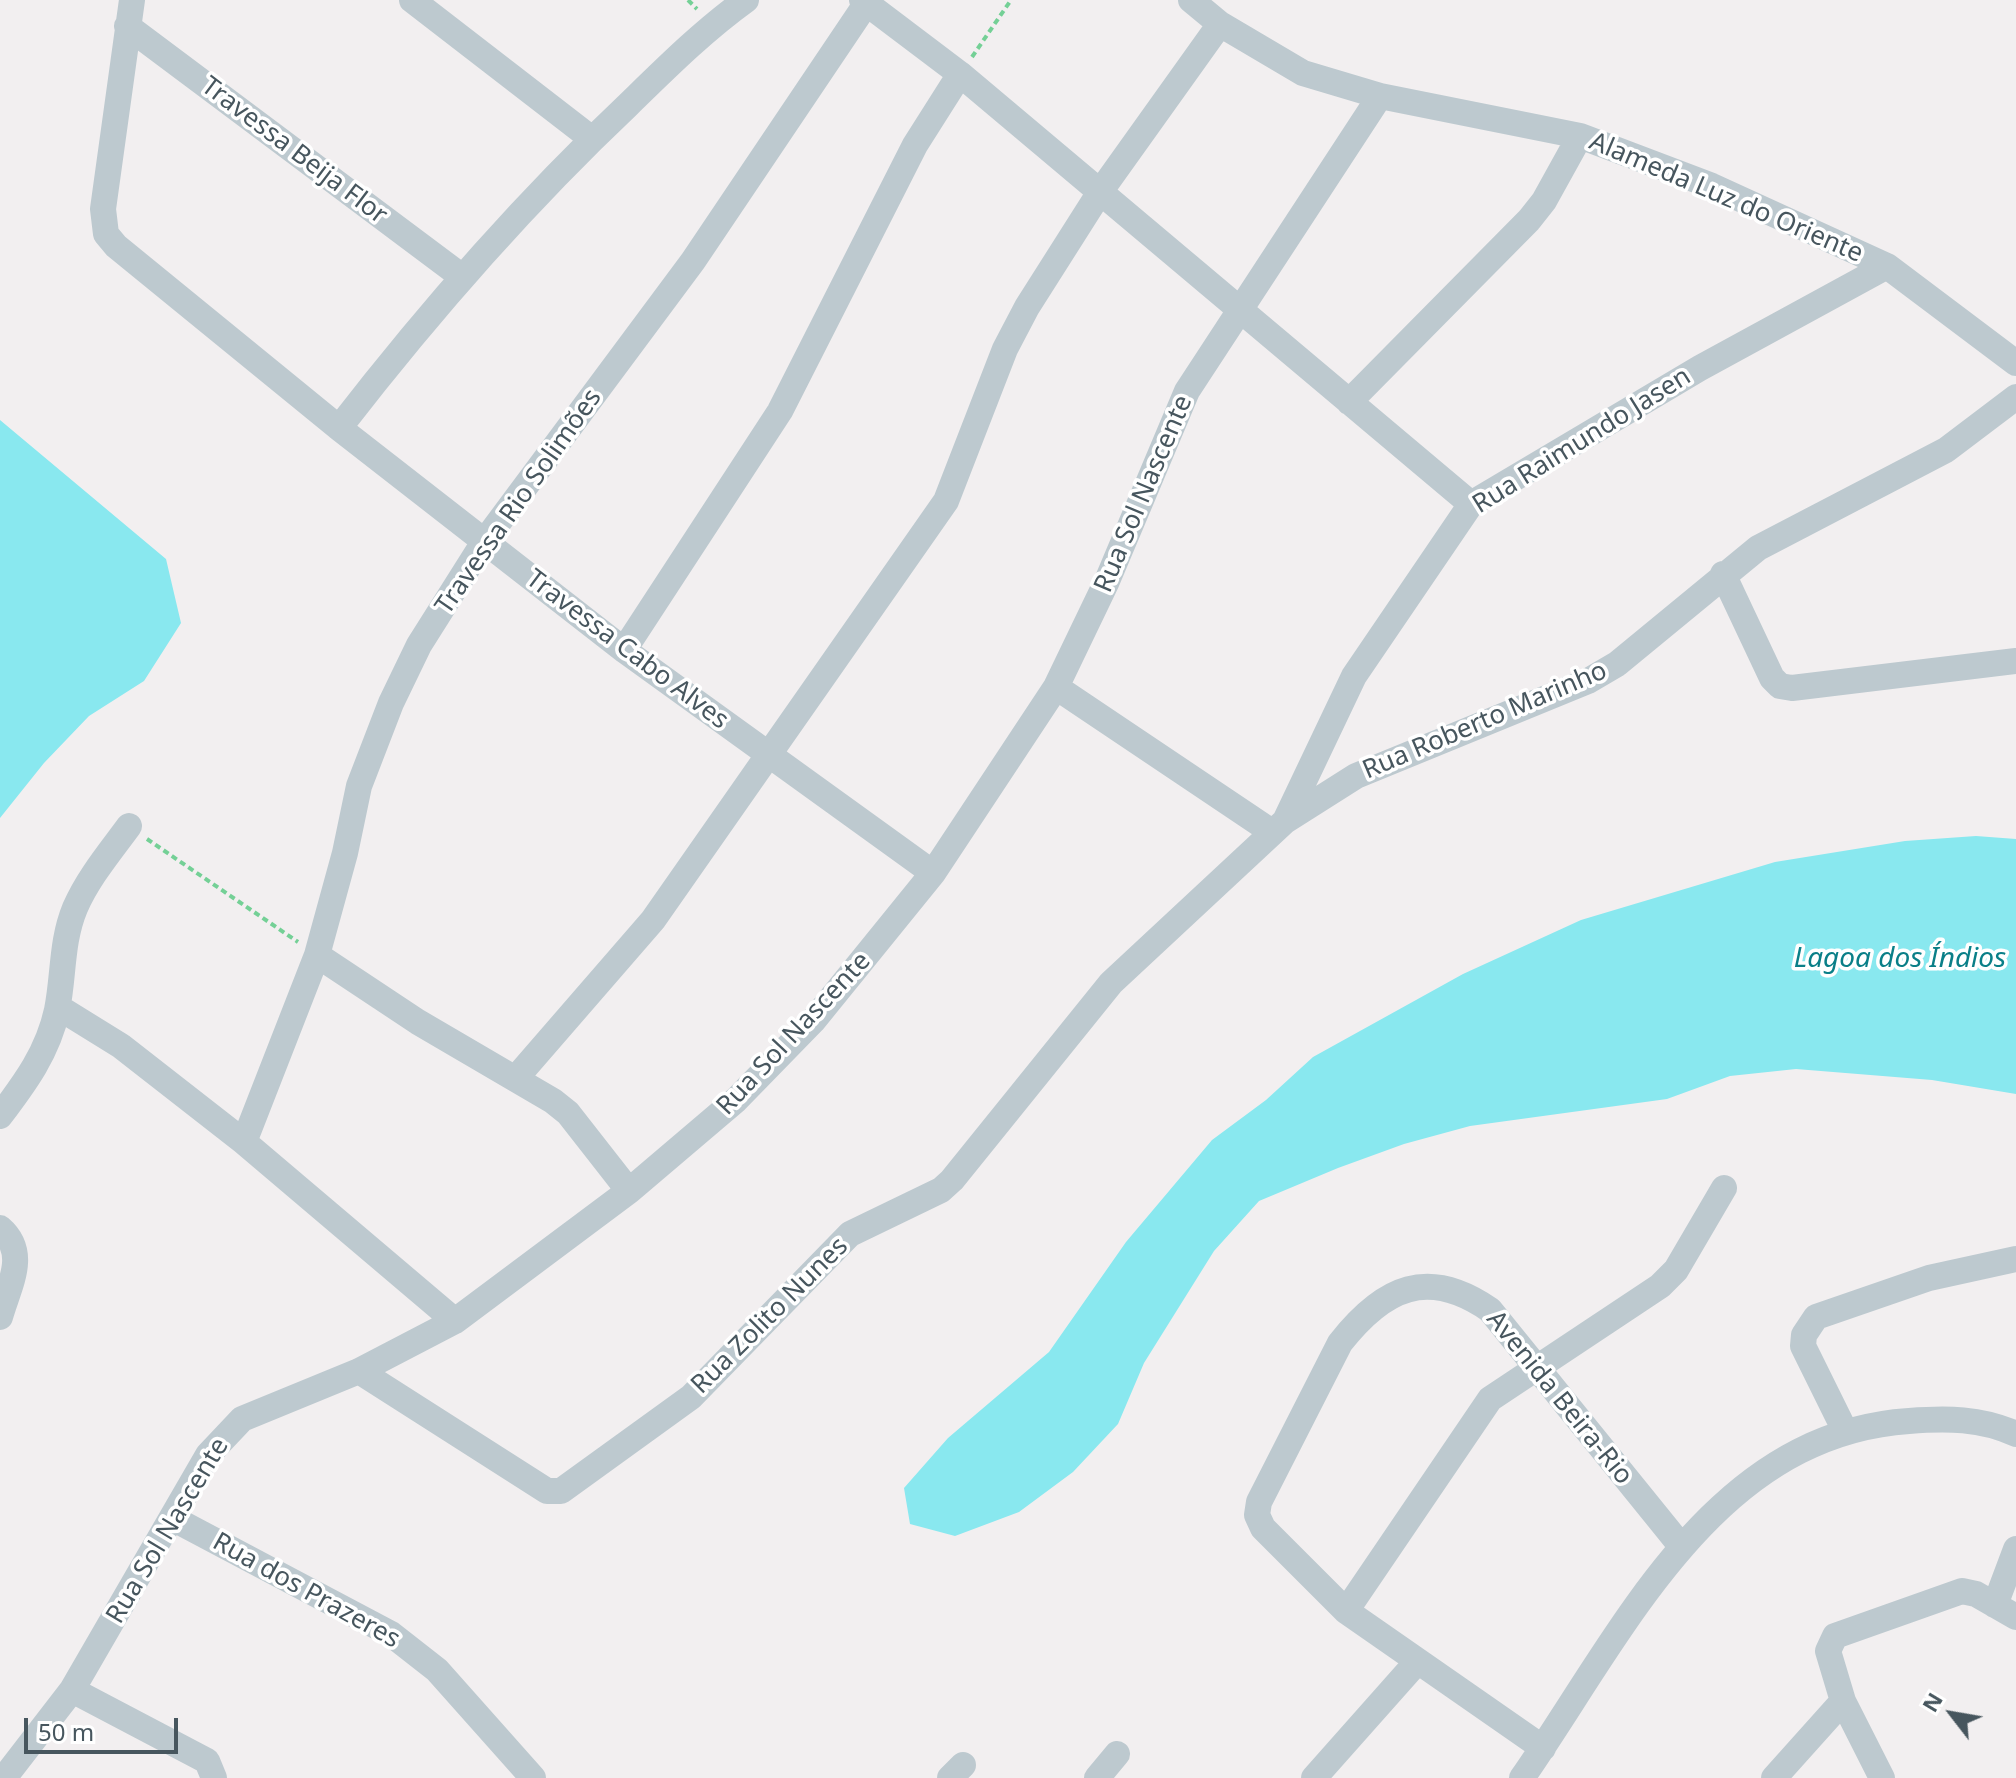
<!DOCTYPE html>
<html>
<head>
<meta charset="utf-8">
<style>
  body { margin:0 }
  #map { position:relative; width:2016px; height:1778px; overflow:hidden; background:#f2eff0; font-family:"Noto Sans",sans-serif }
  canvas { display:block }
  .north { position:absolute; left:1912px; top:1674px; width:80px; height:80px; -webkit-text-stroke:6px #fff; paint-order:stroke; rotate:301deg; font-size:22px; font-weight:700; line-height:32px; text-align:center; color:#47565e }
  .north::after { content:''; display:block; margin:auto; width:28px; height:36px; background:#47565e; clip-path:polygon(50% 0,100% 100%,50% 72%,0 100%) }
  .scale { position:absolute; left:24px; top:1718px; width:154px; height:36px; box-sizing:border-box; border:4px solid #47565e; border-top:0; padding-left:10px; font-size:24px; line-height:28px; white-space:nowrap; color:#47565e; -webkit-text-stroke:6px #fff; paint-order:stroke }
</style>
</head>
<body>
<div id="map">
<canvas width="2016" height="1778"></canvas>
<div class="north">N</div>
<div class="scale">50 m</div>
</div>
<script>
const ctx = document.querySelector('canvas').getContext('2d');
ctx.lineJoin = 'round';
function fill(path, color) { ctx.fillStyle = color; ctx.fill(path, 'evenodd'); }
function stroke(path, color, width, dash) { ctx.strokeStyle = color; ctx.lineWidth = width; ctx.lineCap = dash ? 'butt' : 'round'; ctx.setLineDash(dash || []); ctx.stroke(path); }
function write(font, color, halo, rows, align = 'center') {
  ctx.font = font + ' "Noto Sans",sans-serif'; ctx.lineWidth = 7; ctx.setLineDash([]); ctx.textBaseline = 'middle'; ctx.strokeStyle = halo; ctx.fillStyle = color; for (const [text, x, y, turn = 0] of rows) {
    ctx.save(); ctx.translate(x, y); ctx.rotate((+turn || 0) * Math.PI / 180); ctx.textAlign = isNaN(turn) ? turn : align; if (halo) ctx.strokeText(text, 0, 0); ctx.fillText(text, 0, 0); ctx.restore();
  }
}
fill(new Path2D(`
  M0,420L166,559L181,623L144,681L89,716L44,763L0,818Z
  M1976,836L2016,839V1094L1932,1080L1796,1069L1730,1076L1667,1099L1470,1126L1404,1144L1338,1168L1259,1201L1214,1251L1144,1363L1118,1424L1073,1472L1019,1512L955,1536L910,1524L904,1488L948,1438L1049,1352L1126,1242L1212,1140L1266,1100L1313,1057L1463,974L1581,920L1775,862L1905,841Z`), '#89e8ef');
stroke(new Path2D(`
  M688,0L697,9
  M972,57L1011,0
  M147,839L298,942`), '#74d096', 4, [6, 4]);
stroke(new Path2D(`
  M132,0L103,209L106,234L116,246L339,428L624,650L933,873
  M412,0L592,139
  M862,0L960,74L1471,504
  M1191,0L1220,24L1303,73L1380,96L1580,136L1712,186L1887,266L2016,363
  M127,26L461,276
  M1349,402L1529,220L1544,201L1580,136
  M339,428C428,313 522,205 628,105C666,68 703,31 746,0
  M1723,574L1772,678L1780,686L1792,688L2016,661
  M624,650L780,411L915,145L960,74
  M1056,687L1272,832
  M1285,821L1354,676L1471,504L1700,368L1887,266
  M317,955L418,1022L553,1101L568,1113L629,1191
  M58,1007L121,1046L244,1142L455,1321
  M516,1078L653,920L946,501L1005,349L1027,307L1100,192L1220,24
  M0,1116C25,1083 48,1052 57,1010C64,975 61,942 75,908C88,878 110,852 129,826
  M244,1142L317,955L345,853L359,786L391,703L419,645L484,542L693,261L866,4
  M0,1228C29,1253 9,1285 0,1317
  M359,1371L547,1491H561L691,1397L850,1234L941,1190L952,1180L1111,983L1285,821L1356,776L1588,681L1617,664L1758,548L1946,450L2016,397
  M1845,1431L1803,1346L1804,1335L1816,1317L1929,1278L2016,1259
  M172,1518L391,1634L437,1670L533,1778
  M1995,1605L2016,1549
  M1346,1611L1490,1399L1660,1286L1676,1270L1724,1188
  M72,1690L207,1761L214,1778
  M1543,1748L1346,1611L1263,1528L1257,1515L1259,1502L1340,1343C1384,1287 1428,1267 1490,1310L1681,1546
  M4,1778L72,1690L208,1455L242,1419L359,1371L455,1321L629,1191L736,1100L813,1021L933,873L1056,687L1107,581L1187,391L1380,96
  M950,1778L963,1765
  M1097,1778L1117,1754
  M1314,1778L1416,1663
  M1522,1778C1621,1636 1712,1434 1909,1421C1946,1418 1981,1418 2016,1434
  M1774,1778L1843,1701
  M1882,1778L1843,1701L1828,1651L1835,1636L1962,1591L1976,1594L2016,1617`), '#bdc9cf', 26);
write('26px', '#47565e', '#fff', [
  ["Travessa Beija Flor",294,151,37],
  ["Alameda Luz do Oriente",1726,198,23],
  ["Rua Raimundo Jasen",1582,441,-32],
  ["Rua Sol Nascente",1144,494,-67],
  ["Travessa Rio Solimões",519,502,-55],
  ["Travessa Cabo Alves",627,650,37],
  ["Rua Roberto Marinho",1485,721,-23],
  ["Rua Sol Nascente",794,1034,-47],
  ["Rua Zolito Nunes",770,1316,-45],
  ["Avenida Beira-Rio",1559,1398,51],
  ["Rua Sol Nascente",168,1531,-59],
  ["Rua dos Prazeres",306,1591,29]
]);
write('italic 28px', '#0a7f88', '#fff', [
  ["Lagoa dos Índios",1900,959]
]);
</script>
</body>
</html>
